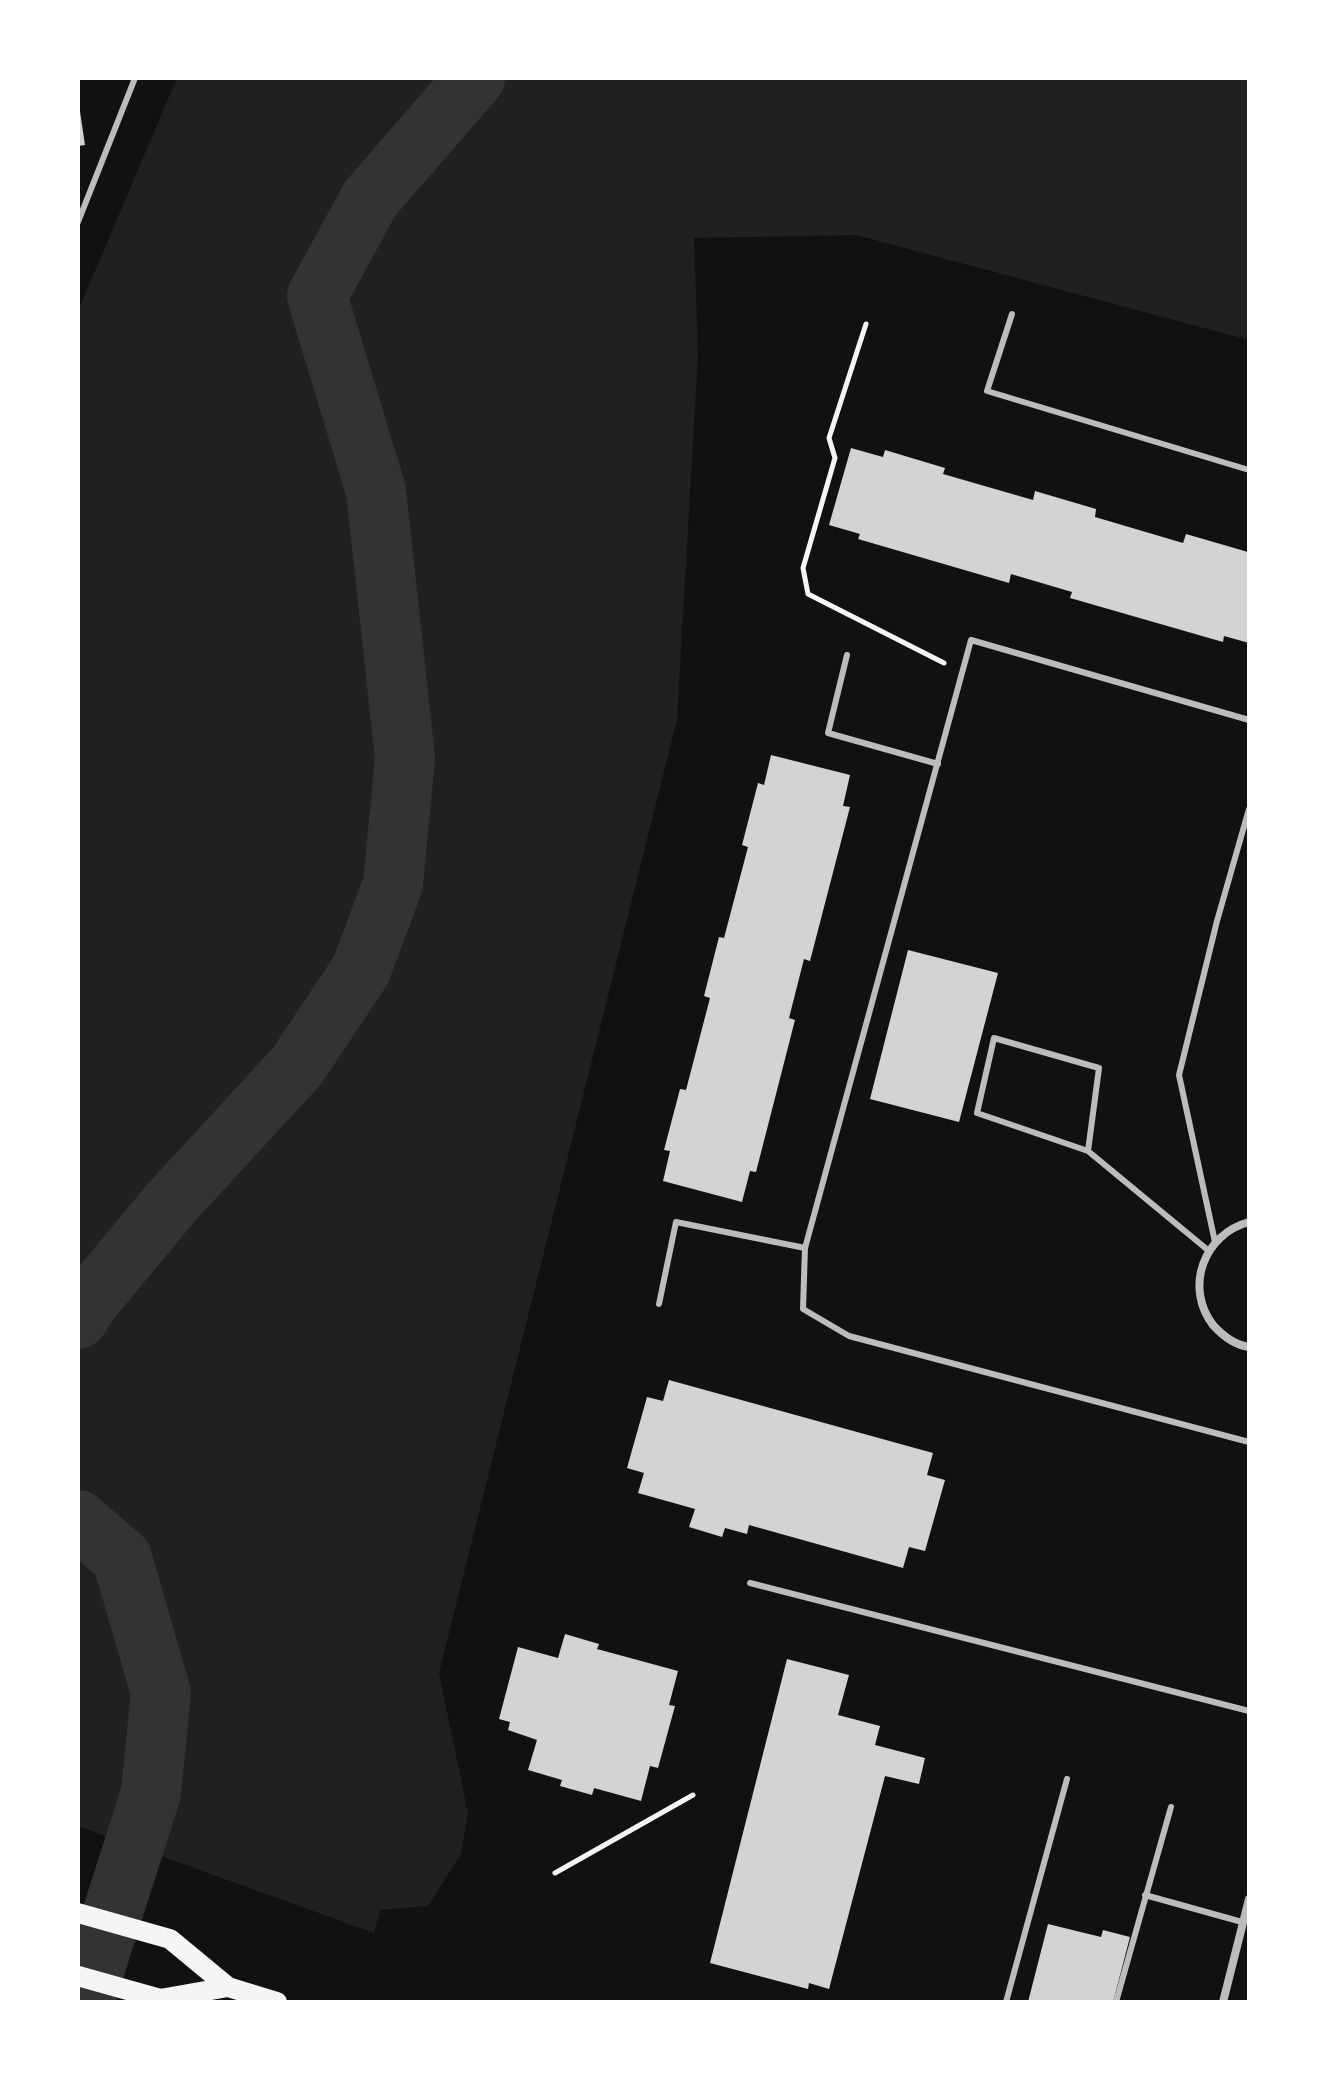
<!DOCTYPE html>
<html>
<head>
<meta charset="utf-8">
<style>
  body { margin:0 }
  #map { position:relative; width:1327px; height:2080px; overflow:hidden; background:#111; font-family:Roboto,sans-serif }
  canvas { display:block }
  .frame { position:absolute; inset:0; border:80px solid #fff; pointer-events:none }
</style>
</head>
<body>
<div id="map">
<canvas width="1327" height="2080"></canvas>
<div class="frame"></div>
</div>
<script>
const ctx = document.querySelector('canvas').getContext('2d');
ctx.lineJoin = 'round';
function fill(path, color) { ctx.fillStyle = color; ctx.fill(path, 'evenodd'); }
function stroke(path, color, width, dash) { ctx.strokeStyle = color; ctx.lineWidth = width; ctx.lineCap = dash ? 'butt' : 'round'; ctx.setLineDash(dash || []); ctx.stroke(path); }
fill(new Path2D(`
  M177,78H1249V340L856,235L694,238L698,355L677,719L439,1673L468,1813L461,1854L428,1906L380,1910L374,1933L78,1826V311Z`), '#202020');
stroke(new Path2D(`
  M78,1319L87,1304L170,1204L297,1066L361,970L393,884L405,758L376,491L317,296L370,199L475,78
  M78,1520L122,1558L161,1693L151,1793L84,2002`), '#333', 60);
fill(new Path2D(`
  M78,98L85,145L78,146Z
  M851,448L883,457L885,450L945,468L943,474L1033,500L1035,491L1096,509L1095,517L1183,543L1186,534L1248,552L1249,643L1224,636L1223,642L1070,598L1072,592L1011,574L1009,583L858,539L860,534L829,525Z
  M771,755L850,775L843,806L850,807L810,961L804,959L789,1018L795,1020L756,1172L750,1171L742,1202L663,1181L670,1151L664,1150L680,1089L686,1090L710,998L704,996L719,937L724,938L748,847L742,845L758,783L764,785Z
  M908,950L998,973L959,1122L870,1099Z
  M669,1380L933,1453L927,1475L945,1480L925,1551L909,1547L903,1568L749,1525L747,1534L725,1528L722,1537L689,1527L695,1509L638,1493L644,1473L627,1468L647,1397L663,1401Z
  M565,1634L599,1644L597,1649L678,1671L669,1705L675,1706L658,1768L650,1766L641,1801L594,1788L592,1795L560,1786L562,1780L528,1770L537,1740L508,1730L510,1722L499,1719L518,1647L558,1658Z
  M787,1659L849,1675L838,1715L880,1726L875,1745L925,1758L919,1784L885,1776L829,1989L809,1983L808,1989L710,1963Z
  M1048,1924L1101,1937L1103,1930L1130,1937L1113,2002H1028Z`), '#d3d3d3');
stroke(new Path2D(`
  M866,324L829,438L835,458L803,568L808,594L944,663
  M555,1873L693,1795`), '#f5f5f5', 5);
stroke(new Path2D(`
  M78,222L135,78
  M1012,314L987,391L1249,470
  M847,655L828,733L938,764
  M1249,720L971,640L805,1248L803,1309L849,1336L1249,1442
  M1088,1151L1099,1068L994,1038L977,1113L1088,1151L1209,1251
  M1215,1242L1179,1075L1217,921L1249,809
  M659,1304L676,1222L805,1248
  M750,1583L1249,1711
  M1145,1895L1242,1922
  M1006,2002L1067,1779
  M1116,2002L1171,1807`), '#bcbcbc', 6);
stroke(new Path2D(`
  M1249,1222C1204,1234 1184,1287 1213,1325C1222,1335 1235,1345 1249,1347
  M1223,2002L1249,1899`), '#bcbcbc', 8);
stroke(new Path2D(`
  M78,1913L170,1939L228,1987L277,2002
  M78,1976L160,1999L228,1987`), '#f5f5f5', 20);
</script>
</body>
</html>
